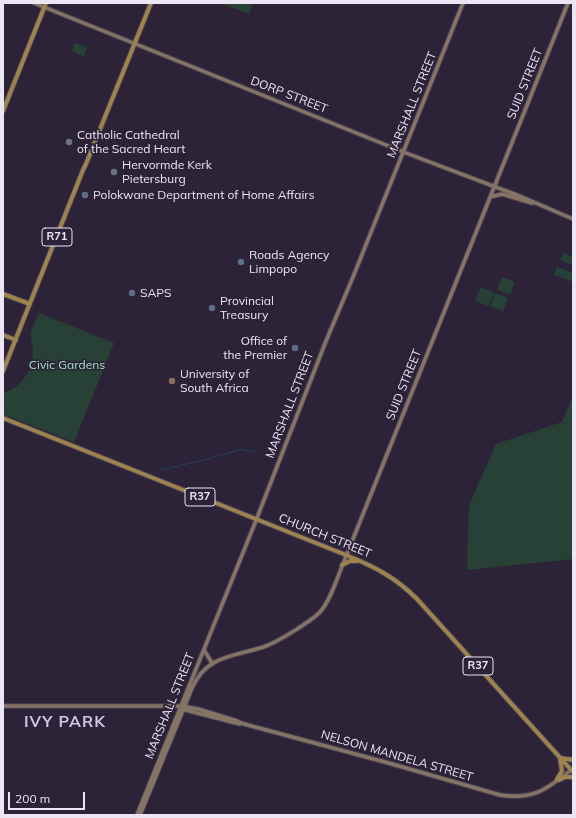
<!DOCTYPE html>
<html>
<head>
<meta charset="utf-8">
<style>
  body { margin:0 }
  #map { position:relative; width:576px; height:818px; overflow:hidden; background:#2d2338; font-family:Mulish,sans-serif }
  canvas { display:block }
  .frame { position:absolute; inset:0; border:4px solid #ece5f4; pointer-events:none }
  .scale { position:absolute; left:8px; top:792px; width:77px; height:18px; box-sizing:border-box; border:2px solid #ece5f4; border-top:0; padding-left:5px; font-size:12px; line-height:14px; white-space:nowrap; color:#ece5f4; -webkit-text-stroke:3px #2d2338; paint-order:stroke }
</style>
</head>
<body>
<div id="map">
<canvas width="576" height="818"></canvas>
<div class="frame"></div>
<div class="scale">200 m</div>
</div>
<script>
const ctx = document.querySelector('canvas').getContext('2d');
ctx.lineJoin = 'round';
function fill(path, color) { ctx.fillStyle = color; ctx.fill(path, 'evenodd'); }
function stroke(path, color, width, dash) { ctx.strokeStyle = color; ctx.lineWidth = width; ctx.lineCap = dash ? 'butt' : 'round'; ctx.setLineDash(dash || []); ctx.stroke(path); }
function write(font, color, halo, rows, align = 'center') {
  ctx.font = font + ' Mulish,sans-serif'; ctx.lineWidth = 3.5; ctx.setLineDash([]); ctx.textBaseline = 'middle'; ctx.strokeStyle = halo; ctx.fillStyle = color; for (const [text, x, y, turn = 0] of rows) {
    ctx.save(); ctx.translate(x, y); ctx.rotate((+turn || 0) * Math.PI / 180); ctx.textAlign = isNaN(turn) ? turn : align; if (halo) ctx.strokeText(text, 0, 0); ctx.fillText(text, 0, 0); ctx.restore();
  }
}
fill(new Path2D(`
  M220,3H253L249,14Z
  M75,43L87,47L84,56L72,51Z
  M563,253L573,257V265L560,260Z
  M557,267L573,273V282L554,275Z
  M502,277L515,282L510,295L497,290Z
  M481,287L494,293L488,306L475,301Z
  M495,293L508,298L503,311L490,306Z
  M39,313L114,343L74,442L3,414V393C21,387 32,372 33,353C33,346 30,337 31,331C33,325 37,319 39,313Z
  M573,396V559L467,570L469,505L496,444L562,422Z`), '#284136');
stroke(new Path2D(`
  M162,470L203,460L232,452L241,449L254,452`), '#24415a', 1);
const secondary = new Path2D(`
  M34,3L406,153L522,197L573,219
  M490,197L502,194L532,203
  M204,650L212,663
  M3,706H181L198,709L237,721L244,724L385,762L500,795C533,800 546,790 571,770
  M182,709L240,724
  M137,815L255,523L326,341L353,277L463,3
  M140,815L192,688C207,654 235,657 266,646C279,641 310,622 320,612C331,600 338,575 345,559L568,3`);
const primary = new Path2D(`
  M3,111L46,3
  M3,294L30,304
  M3,335L16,340
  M3,371L83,170L86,164L151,3
  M3,418L346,555C375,567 395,577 417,599L573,772
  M342,565L350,561H357
  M561,758L573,760
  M557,779L562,771L560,758
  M559,780L565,777H573`);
stroke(secondary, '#493f52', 5.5);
stroke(primary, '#493f52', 6);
stroke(secondary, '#857364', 3.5);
stroke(primary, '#9d844e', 4);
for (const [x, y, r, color] of [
  [69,142,4,"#6b7280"],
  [114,172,4,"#6b7280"],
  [85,195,4,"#5c6f8a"],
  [241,262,4,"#5c6f8a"],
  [132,293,4,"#5c6f8a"],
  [212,308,4,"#5c6f8a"],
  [295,348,4,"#5c6f8a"],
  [172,381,4,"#8d6e63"]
]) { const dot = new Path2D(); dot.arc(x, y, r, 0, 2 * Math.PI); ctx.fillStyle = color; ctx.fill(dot); stroke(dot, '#2d2338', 1.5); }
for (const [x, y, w] of [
  [57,237,30],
  [200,497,30],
  [478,666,30]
]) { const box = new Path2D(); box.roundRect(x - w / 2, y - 9, w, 18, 3); ctx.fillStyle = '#2d2338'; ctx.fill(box); stroke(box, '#ece5f4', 1); }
write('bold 11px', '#ece5f4', null, [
  ["R71",57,237],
  ["R37",200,497],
  ["R37",478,666]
]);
write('12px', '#ece5f4', '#2d2338', [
  ["SUID STREET",525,84,-68],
  ["DORP STREET",289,95,21],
  ["MARSHALL STREET",412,105,-68],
  ["SUID STREET",404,385,-68],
  ["MARSHALL STREET",290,405,-69],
  ["CHURCH STREET",325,536,22],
  ["MARSHALL STREET",170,706,-68],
  ["NELSON MANDELA STREET",397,756,16]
]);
write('12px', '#ece5f4', '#2d2338', [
  ["Catholic Cathedral",77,135],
  ["of the Sacred Heart",77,149],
  ["Hervormde Kerk",122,165],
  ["Pietersburg",122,179],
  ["Polokwane Department of Home Affairs",93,195],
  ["Roads Agency",249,255],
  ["Limpopo",249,269],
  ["SAPS",140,293],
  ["Provincial",220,301],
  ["Treasury",220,315],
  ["Office of",287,341,"right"],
  ["the Premier",287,355,"right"],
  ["University of",180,374],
  ["South Africa",180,388]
], 'left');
write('12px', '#9ce3c1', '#2d2338', [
  ["Civic Gardens",67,365]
]);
ctx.letterSpacing = '1px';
write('bold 16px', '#d1c5e2', '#2d2338', [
  ["IVY PARK",65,722]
]);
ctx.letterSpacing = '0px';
</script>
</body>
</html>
